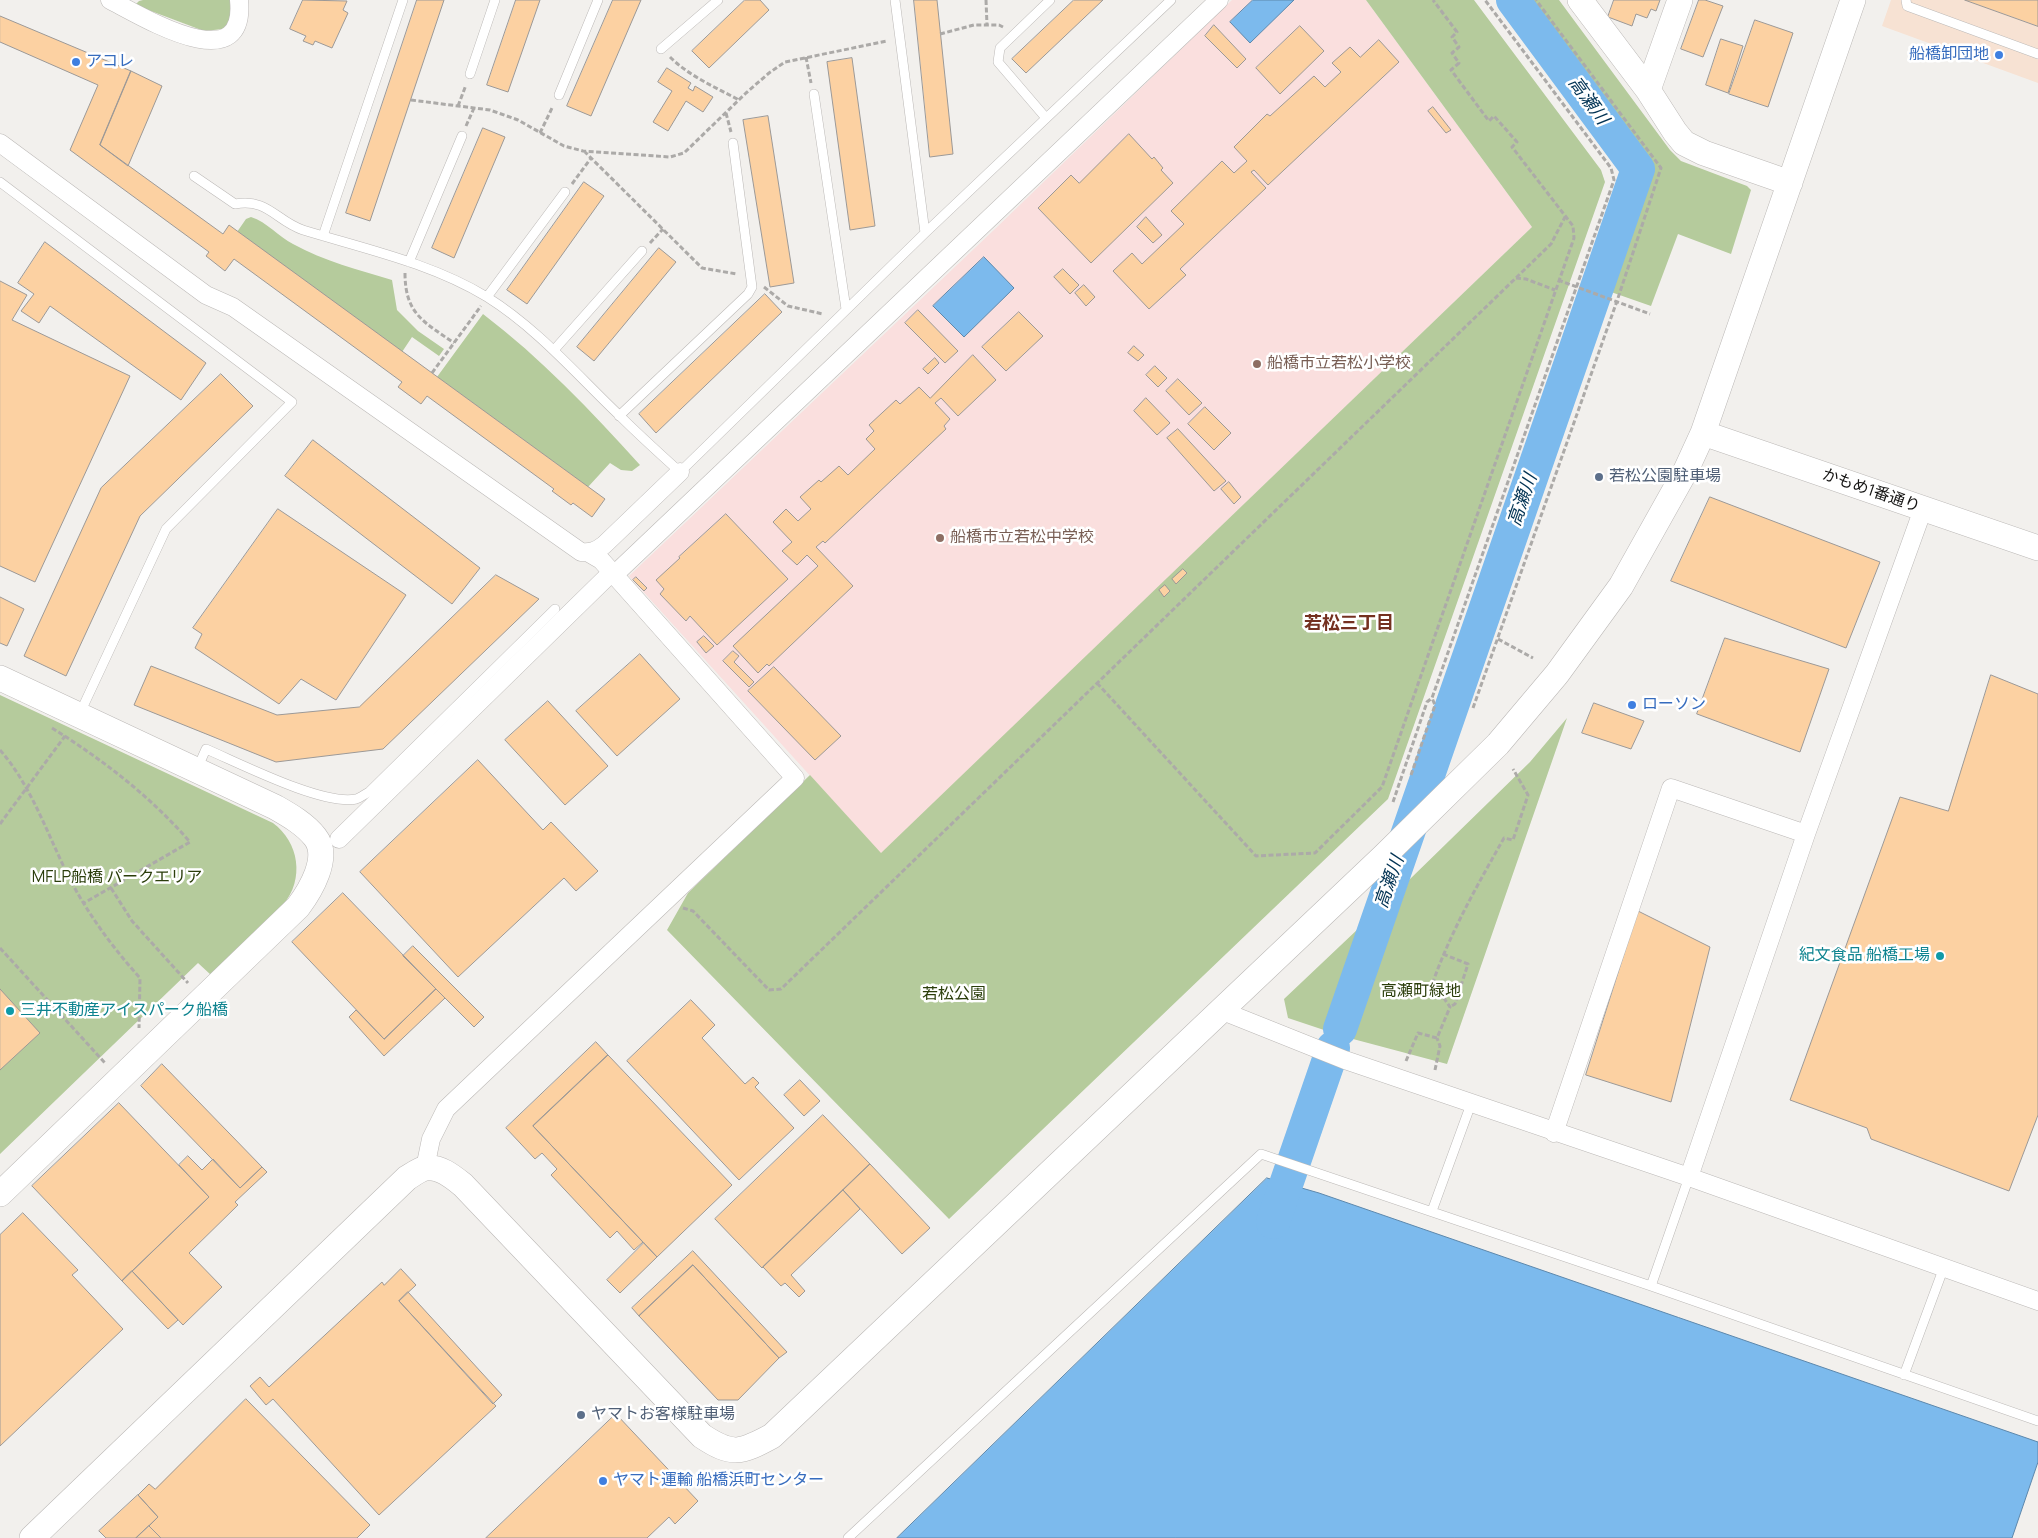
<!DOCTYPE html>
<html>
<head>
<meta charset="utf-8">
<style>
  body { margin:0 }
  canvas { display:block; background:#f2f0ed }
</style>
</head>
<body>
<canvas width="2038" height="1538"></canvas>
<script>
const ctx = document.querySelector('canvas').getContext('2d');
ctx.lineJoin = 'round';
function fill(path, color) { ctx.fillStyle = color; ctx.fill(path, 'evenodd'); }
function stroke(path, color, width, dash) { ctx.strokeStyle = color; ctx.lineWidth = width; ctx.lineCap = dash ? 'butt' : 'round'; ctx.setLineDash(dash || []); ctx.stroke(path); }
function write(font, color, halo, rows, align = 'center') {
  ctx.font = font + ' Manrope,"Noto Sans JP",sans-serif'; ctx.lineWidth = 5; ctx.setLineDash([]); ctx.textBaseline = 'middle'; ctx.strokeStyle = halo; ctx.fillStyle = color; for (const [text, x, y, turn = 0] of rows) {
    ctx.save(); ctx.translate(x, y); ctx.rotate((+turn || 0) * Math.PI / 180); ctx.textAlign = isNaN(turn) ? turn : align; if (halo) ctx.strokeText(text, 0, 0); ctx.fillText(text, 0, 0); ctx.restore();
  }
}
fill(new Path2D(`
  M1891,0H2038V83L1882,26Z`), '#f7e2d3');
fill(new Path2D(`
  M1232,0H1366L1532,227L881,854L629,576L996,228Z`), '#fadfde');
fill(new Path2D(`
  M143,0H230L233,19L223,29L204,31L135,5L139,1Z
  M1366,0H1474L1601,170L1605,182L1388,799L949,1219L667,930L688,893L810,775L881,853L1532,227Z
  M1527,0H1559L1670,150L1681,161L1747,186L1751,190L1731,254L1678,234L1651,306L1611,292L1653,169Z
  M251,217C267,222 279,237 293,244C324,261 359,270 392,280L397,310L418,331L444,349L439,356L412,337L402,352L237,232L246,219Z
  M483,314C541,358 591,411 640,465L632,471L621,470L610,463L588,487L437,377Z
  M0,695L273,823C299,842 305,879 283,905C275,915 263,925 253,935C239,948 225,962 211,975L198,963L0,1154Z
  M1567,718L1447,1064L1353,1039L1409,880L1530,762Z
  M1359,928L1324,1030L1288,1018L1284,999Z`), '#b5cb9c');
const water = new Path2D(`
  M1253,0H1294L1250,43L1230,22Z
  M984,257L1014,288L964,337L933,306Z
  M1267,1178L1319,1193L2038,1442V1462L2012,1538H897Z`);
fill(water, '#7cbaed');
stroke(water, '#5d88ac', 1);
stroke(new Path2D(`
  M1340,1029L1638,169L1513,0
  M1273,1222L1333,1048`), '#7cbaed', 34);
const building = new Path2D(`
  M303,0L347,1L343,10L348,13L332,48L315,41L313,45L303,41L306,36L290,29Z
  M417,0H444L370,221L346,213Z
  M516,0H540L508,92L487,85Z
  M613,0H641L591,116L567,106Z
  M745,0H760L769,10L709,68L692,51Z
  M914,0H937L953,154L930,157Z
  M1074,0H1103L1026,73L1012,59Z
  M1614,0H1660L1656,11L1651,9L1647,18L1636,14L1632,26L1608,17Z
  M1699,0H1705L1723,6L1703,57L1681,49Z
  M1965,0H2038V26Z
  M0,16L131,71L100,145L223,234L229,225L605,499L592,517L573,503L571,505L552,491L554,489L427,396L421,404L398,387L402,382L234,259L225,271L206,256L209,252L70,150L98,85L0,42Z
  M1755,20L1793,33L1768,107L1729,94Z
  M1214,25L1246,59L1237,68L1205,36Z
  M1300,26L1324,51L1280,94L1256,68Z
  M1721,39L1743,46L1728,93L1706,85Z
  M1379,40L1399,62L1268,185L1254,170L1251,172L1266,188L1180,269L1186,275L1149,309L1113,271L1132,253L1142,264L1184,224L1171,211L1222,161L1234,173L1247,161L1234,147L1267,114L1270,116L1314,76L1325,87L1341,72L1332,63L1350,47L1360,57Z
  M852,58L875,226L850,230L827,62Z
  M667,68L691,83L688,88L693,91L695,86L713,97L703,112L686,101L668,131L653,122L672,91L658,82Z
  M131,71L162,86L128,166L100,145Z
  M1433,107L1451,130L1446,133L1428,111Z
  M768,116L794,283L770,287L743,120Z
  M483,128L505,137L454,258L432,248Z
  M1129,134L1152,159L1154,157L1163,168L1161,170L1173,183L1091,263L1038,208L1071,175L1079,183Z
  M584,182L604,196L527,304L507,290Z
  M1146,217L1162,235L1153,243L1137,227Z
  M45,242L206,363L181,400L50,306L39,323L21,311L34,294L18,283Z
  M659,248L676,262L594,361L577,347Z
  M1063,269L1079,285L1070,294L1054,277Z
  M0,281L27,295L12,320L130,376L35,582L0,566Z
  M1084,285L1095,297L1086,306L1075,293Z
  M765,294L782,312L656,433L639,414Z
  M918,310L958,351L945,363L905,323Z
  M1019,312L1043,336L1006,371L982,347Z
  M1134,346L1144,355L1138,361L1128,353Z
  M973,355L996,380L958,416L941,398L935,403L950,419L944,426L946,429L825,543L823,541L816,547L853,586L769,666L767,664L758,673L733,646L818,566L807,555L797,565L782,551L792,542L773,522L786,509L798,521L811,509L800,497L819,480L821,482L839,466L848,475L875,449L866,439L874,431L869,425L896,400L900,404L919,387L930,398Z
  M935,358L939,363L928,374L923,369Z
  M1155,366L1167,378L1158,387L1146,375Z
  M221,374L253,406L140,516L66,676L24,656L101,488Z
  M1178,379L1202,403L1189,415L1166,391Z
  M1146,398L1170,423L1157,435L1134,411Z
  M1205,407L1231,433L1214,450L1188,424Z
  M1178,429L1226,481L1214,491L1167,438Z
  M313,440L480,568L452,604L285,476Z
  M1229,482L1241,497L1234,504L1221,489Z
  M1710,497L1880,562L1846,648L1671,581Z
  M278,509L406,595L336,700L301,679L279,704L195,648L202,634L193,628Z
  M726,514L788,579L717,645L690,616L686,621L660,594L664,589L656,580L680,558L679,557Z
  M1183,569L1187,573L1176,584L1172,579Z
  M496,575L539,599L383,749L276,762L134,705L151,666L277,715L359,707Z
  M636,577L647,588L644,591L633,580Z
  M1165,585L1170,591L1164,597L1159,590Z
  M0,597L24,609L7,646L0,643Z
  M704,636L714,646L706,653L697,642Z
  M1725,638L1829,669L1800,752L1697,714Z
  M733,651L739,656L734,662L754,682L749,687L723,661Z
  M640,654L680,699L617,756L576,711Z
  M774,667L841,736L815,760L748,691Z
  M1991,675L2038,694V1115L2009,1191L1871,1139L1867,1128L1790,1100L1900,797L1948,811Z
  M548,701L608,766L565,805L505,740Z
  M1594,703L1644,721L1631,749L1582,733Z
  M478,760L543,830L551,822L598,871L576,891L564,878L458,977L360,872Z
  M343,893L436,989L384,1039L292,942Z
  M1638,911L1710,947L1671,1102L1586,1075Z
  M413,946L484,1017L474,1027L403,956Z
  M0,989L40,1033L0,1070Z
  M436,989L445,998L384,1056L349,1017L356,1010L384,1039Z
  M691,1000L715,1025L702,1038L745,1084L753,1077L759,1083L755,1087L794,1128L739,1180L627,1061Z
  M596,1042L608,1055L533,1126L643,1242L634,1250L617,1231L610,1238L551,1175L557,1169L542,1153L535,1159L506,1128Z
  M608,1055L732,1185L657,1257L533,1126Z
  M162,1064L262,1167L240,1188L141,1086Z
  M800,1080L820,1101L804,1116L784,1095Z
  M119,1103L209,1197L122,1281L32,1186Z
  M823,1115L870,1164L762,1268L715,1219Z
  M188,1156L202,1170L213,1159L240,1188L262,1167L267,1172L235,1202L238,1205L189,1253L222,1287L183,1325L132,1271L209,1197L179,1165Z
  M870,1164L930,1228L902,1254L843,1190Z
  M843,1190L860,1209L791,1275L805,1291L799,1297L785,1283L781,1286L763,1267Z
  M23,1213L78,1270L72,1275L123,1329L0,1446V1235Z
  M644,1243L657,1257L620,1293L607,1280Z
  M693,1251L787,1352L779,1358L693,1265L639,1316L632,1308Z
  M693,1265L779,1358L738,1400H718L639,1316Z
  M401,1269L416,1285L399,1301L496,1406L379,1515L273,1399L266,1405L250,1386L260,1377L269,1387L382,1282L384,1285Z
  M132,1271L178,1320L168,1329L122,1281Z
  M408,1292L502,1395L493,1404L399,1301Z
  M246,1399L370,1525L357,1538H161L149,1526L158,1517L138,1495L149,1484L155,1489Z
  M616,1414L698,1501L675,1524L669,1517L647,1538H486Z
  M138,1495L158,1517L136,1538H106L99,1531Z
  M149,1526L161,1538H136Z`);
fill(building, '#fcd1a2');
stroke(building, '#9c9997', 1);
const lane = new Path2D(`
  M895,0L925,233
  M1906,0L1907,6L2038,54
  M661,49L718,0
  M470,74L495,0
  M814,94L846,309
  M559,95L598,0
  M1046,118L998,62L1000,48L1050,0
  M194,176L235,204C268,198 276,221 303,230C365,249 431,263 487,297C538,329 576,374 619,415C639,435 659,453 680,472L925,233L1171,0
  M0,182L292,402L166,529L80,713
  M323,236L403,0
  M409,262L462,136
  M487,297L565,192
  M554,350L642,251
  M619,416L748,294L752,287L733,143
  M197,769L206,749C239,763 323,806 356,799C360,798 365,794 369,792L555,609
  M1432,1211L1471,1104
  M1651,1286L1689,1177
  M1904,1375L1944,1267
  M848,1538L1261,1154L1651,1286L2038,1421`);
const street = new Path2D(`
  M110,0C143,17 247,81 239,0
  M0,143L206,295L233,307L581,552C591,553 596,551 604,545L680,472
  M614,575L1219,0
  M339,839L612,572
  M1220,1010L1345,1060L1689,1177L2038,1301
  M1554,1133L1671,788L1806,834
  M425,1168L431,1139L446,1109L795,778L601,560L589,553
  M1689,1177L1806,834L1923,509`);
const secondary = new Path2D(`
  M1580,0L1648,90L1675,132L1684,143L1704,153L1790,183
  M1648,90L1680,0
  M1703,433L2038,548
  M0,678L275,807C289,815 305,824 315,837C331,857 310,891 298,907L0,1194
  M32,1538L407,1178C412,1175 420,1169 426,1168C440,1166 453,1177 463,1185L702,1436C732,1456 741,1453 772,1436L1384,856L1498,744L1557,674L1621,586L1686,470L1703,433L1853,0`);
stroke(lane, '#bcb9b7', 10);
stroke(street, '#bcb9b7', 19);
stroke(secondary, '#bcb9b7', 26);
stroke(new Path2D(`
  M986,0L987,25
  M940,34L974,25H999L1003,27
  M670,57C689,76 715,87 739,100
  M806,57L811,83
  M411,100L490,110L518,120L564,146L583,151L670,157L684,153L746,93L769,73L785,62L887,41
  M458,106L466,85
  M726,113L731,132
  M466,126L474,108
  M540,133L553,106
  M584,151L702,268L737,274
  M572,184L591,158
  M650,243L663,229
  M405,273C405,314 424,322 454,343
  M1516,278L1526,279L1555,290
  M1558,280L1650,314
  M764,287L788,306L823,314
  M432,373L481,306
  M1498,639L1533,658
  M1097,683L1256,856L1315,853L1382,787L1574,238L1573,226L1512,147L1517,142L1494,116L1489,121L1451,70L1459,63L1452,53L1459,47L1452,37L1457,32L1433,0
  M1473,708L1617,301L1661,168L1536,0
  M52,728C103,760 150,796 190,842L84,903
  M0,750C34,789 49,840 73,885C91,918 114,949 140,978L139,1028
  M1411,775L1435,705L1432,698
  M1393,802L1427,702L1432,698L1614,180L1611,168L1485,0
  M0,824L65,736
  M111,888L132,921L188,983
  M683,908L693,911L769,990L781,989L1551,244L1565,217
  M0,948L105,1063
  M1443,954L1468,964L1455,1004L1450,1007
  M1406,1061L1418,1033L1437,1038L1450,1007L1433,982C1451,931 1478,884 1504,838L1513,840L1528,795L1513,769
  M1435,1070L1440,1046L1437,1038`), '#acaaa8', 3, [5, 2.5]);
stroke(lane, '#fff', 9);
stroke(street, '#fff', 18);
stroke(secondary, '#fff', 25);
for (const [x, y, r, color] of [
  [1999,55,5,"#3f7fe0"],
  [76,62,5,"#3f7fe0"],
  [1257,364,5,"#8d6e63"],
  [1599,477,5,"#5c6f8a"],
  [940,538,5,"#8d6e63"],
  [1632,705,5,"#3f7fe0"],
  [1940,956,5,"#0f9aa8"],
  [10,1011,5,"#0f9aa8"],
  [581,1415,5,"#5c6f8a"],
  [603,1481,5,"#3f7fe0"]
]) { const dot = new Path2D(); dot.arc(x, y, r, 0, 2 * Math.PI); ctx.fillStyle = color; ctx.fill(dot); stroke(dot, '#fff', 2); }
write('16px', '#366cbe', '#fff', [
  ["船橋卸団地",1989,55,"right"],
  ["アコレ",86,62],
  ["ローソン",1642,705],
  ["ヤマト運輸 船橋浜町センター",613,1481]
], 'left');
write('16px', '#785e54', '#fff', [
  ["船橋市立若松小学校",1267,364],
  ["船橋市立若松中学校",950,538]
], 'left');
write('16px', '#4e5e75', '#fff', [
  ["若松公園駐車場",1609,477],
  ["ヤマトお客様駐車場",591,1415]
], 'left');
write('16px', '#151413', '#fff', [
  ["かもめ1番通り",1871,491,19]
]);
write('16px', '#2b3e0b', '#fff', [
  ["MFLP船橋 パークエリア",117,878],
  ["高瀬町緑地",1421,992],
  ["若松公園",954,995]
]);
write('16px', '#0d838f', '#fff', [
  ["紀文食品 船橋工場",1930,956],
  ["三井不動産アイスパーク船橋",20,1011,"left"]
], 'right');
write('italic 18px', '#003253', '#fff', [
  ["高瀬川",1588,101,54],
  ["高瀬川",1523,500,-71],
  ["高瀬川",1390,882,-71]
]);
write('bold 18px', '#743020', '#fff', [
  ["若松三丁目",1349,624]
]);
</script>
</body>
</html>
